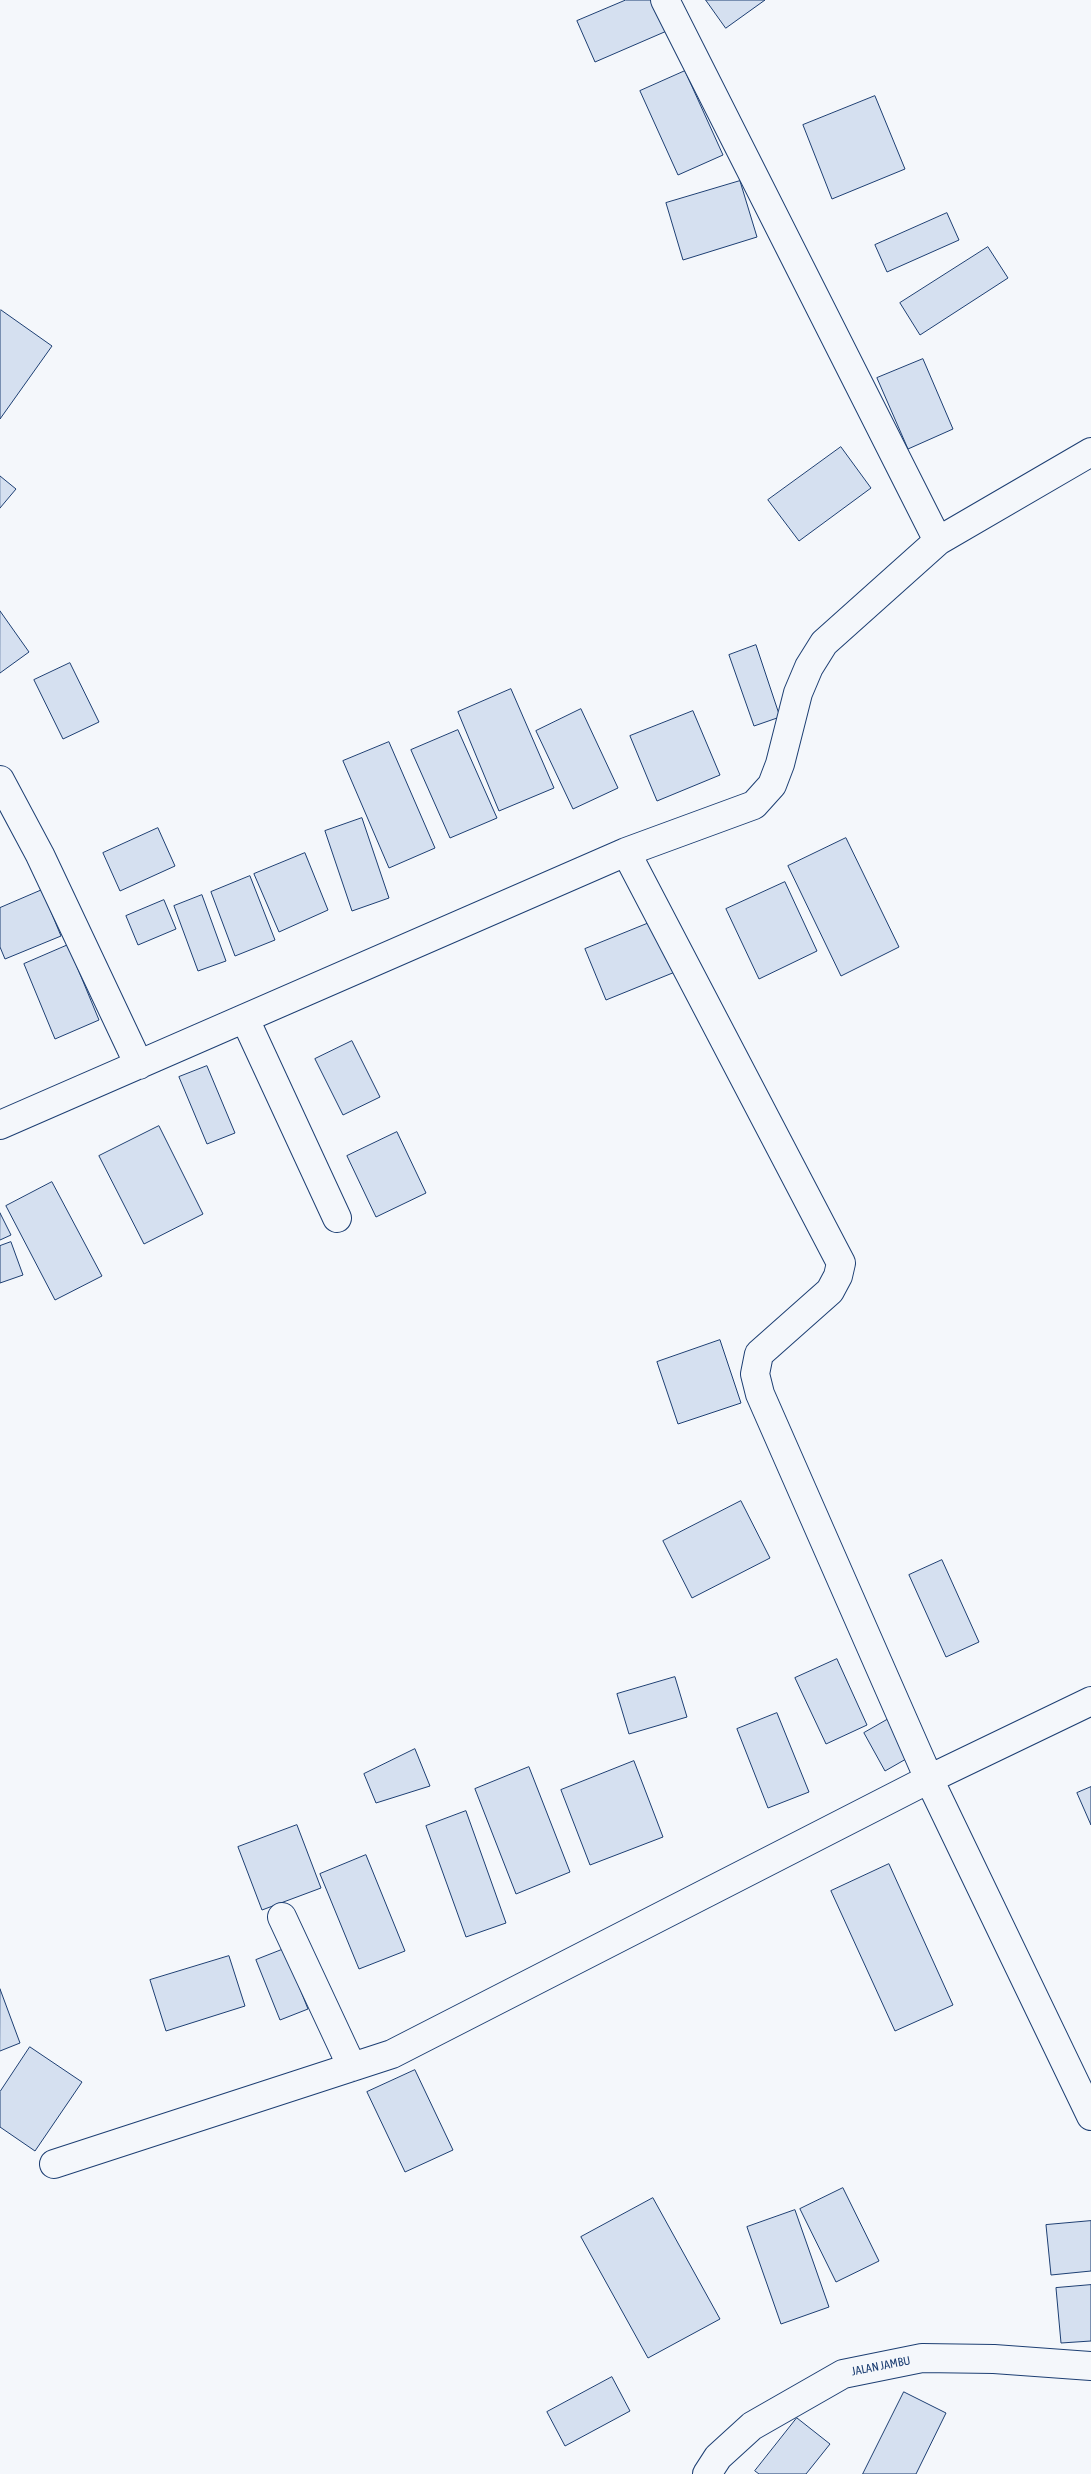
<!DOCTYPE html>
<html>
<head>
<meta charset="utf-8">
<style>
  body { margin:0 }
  canvas { display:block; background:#f4f7fb }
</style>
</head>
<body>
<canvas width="1091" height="2474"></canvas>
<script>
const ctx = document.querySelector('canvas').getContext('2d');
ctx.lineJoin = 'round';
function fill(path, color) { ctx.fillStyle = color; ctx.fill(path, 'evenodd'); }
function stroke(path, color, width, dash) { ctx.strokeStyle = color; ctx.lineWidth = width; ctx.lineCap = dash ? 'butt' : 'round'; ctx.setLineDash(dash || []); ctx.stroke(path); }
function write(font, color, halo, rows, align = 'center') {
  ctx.font = font + ' "Asap Condensed",sans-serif'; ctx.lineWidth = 4; ctx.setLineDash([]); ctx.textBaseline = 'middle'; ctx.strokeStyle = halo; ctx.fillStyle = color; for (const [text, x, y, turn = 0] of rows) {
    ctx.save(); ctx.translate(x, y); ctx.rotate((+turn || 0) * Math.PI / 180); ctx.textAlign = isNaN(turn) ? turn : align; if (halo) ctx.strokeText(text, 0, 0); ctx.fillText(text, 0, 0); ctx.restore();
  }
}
const building = new Path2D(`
  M626,0H656L669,30L595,62L577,21Z
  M706,0H765L726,28Z
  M685,71L723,155L678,175L640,91Z
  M875,96L905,169L832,199L803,125Z
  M740,181L757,237L683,260L666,203Z
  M947,213L959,240L887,272L875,245Z
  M988,247L1008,278L920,335L900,303Z
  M1,310L52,346L0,419V311Z
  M923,359L953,429L908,449L877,378Z
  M841,447L871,488L799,541L768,500Z
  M0,476L16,489L0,508Z
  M0,611L29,652L0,673Z
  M756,645L780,717L754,726L729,655Z
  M70,663L99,722L63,739L34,680Z
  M511,689L554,788L499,811L458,712Z
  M581,709L618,788L573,809L536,731Z
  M693,711L720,775L657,801L630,736Z
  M458,730L497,818L450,838L411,750Z
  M389,742L435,848L389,868L343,761Z
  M362,818L389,898L352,911L325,831Z
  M158,828L175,866L120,891L103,853Z
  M846,838L899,947L841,976L788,866Z
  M305,853L328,910L279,932L254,874Z
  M250,876L275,940L235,956L211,892Z
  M785,882L817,951L759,979L726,909Z
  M42,890L61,936L5,959L0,947V908Z
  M202,895L226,961L198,971L174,906Z
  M164,900L176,929L138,945L126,916Z
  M654,921L675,972L606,1000L585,949Z
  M68,945L99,1020L55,1039L24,964Z
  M352,1041L380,1097L343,1115L315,1059Z
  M207,1066L235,1133L207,1144L179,1077Z
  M159,1126L203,1214L144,1244L99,1156Z
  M397,1132L426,1193L376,1217L347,1156Z
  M52,1182L102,1276L55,1300L6,1206Z
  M0,1213L11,1235L0,1240Z
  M11,1242L23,1275L0,1283V1246Z
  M720,1340L741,1403L678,1424L657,1362Z
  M741,1501L770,1558L692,1598L663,1541Z
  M942,1560L979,1642L946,1657L909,1575Z
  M837,1659L867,1725L826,1744L795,1678Z
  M675,1677L687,1717L629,1734L617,1694Z
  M777,1713L809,1792L768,1808L737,1729Z
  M892,1717L913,1755L885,1771L864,1733Z
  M415,1749L430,1786L376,1803L364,1774Z
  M634,1761L663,1837L590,1865L561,1790Z
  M529,1767L570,1872L516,1894L475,1789Z
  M1091,1787V1825L1077,1793Z
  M466,1811L506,1923L466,1937L426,1826Z
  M297,1825L321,1888L262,1910L238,1847Z
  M366,1855L405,1951L359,1969L320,1874Z
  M889,1864L953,2005L895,2031L831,1891Z
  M284,1949L308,2009L280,2020L256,1960Z
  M229,1956L245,2006L166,2031L150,1980Z
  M0,1989L20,2043L0,2051Z
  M30,2047L82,2082L35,2151L0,2127V2092Z
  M415,2070L453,2150L405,2172L367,2092Z
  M843,2188L879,2261L836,2282L800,2209Z
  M653,2198L720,2319L648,2358L581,2237Z
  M795,2210L829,2307L781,2324L747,2227Z
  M1091,2221V2271L1051,2275L1046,2225Z
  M1091,2285V2341L1061,2343L1056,2288Z
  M612,2377L630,2411L565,2446L547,2412Z
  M904,2392L946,2413L916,2474H863Z
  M797,2418L830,2444L806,2474H759L755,2471Z`);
fill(building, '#d5e0f0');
stroke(building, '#1d3f73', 1);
const minor = new Path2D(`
  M665,0L938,541
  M0,780L40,855L139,1065
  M626,852L841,1263L838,1276L830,1291L759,1354L755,1374L760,1394L929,1779L1091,2116
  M245,1019L337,1218
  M0,1125L626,852L754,805L772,785L780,764L798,693L809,667L824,643L938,541L1091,452
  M282,1917L352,2067
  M54,2164L392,2054L929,1779L1091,1701
  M707,2474L718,2457L752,2426L843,2374L922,2358L994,2359L1091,2366`);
stroke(minor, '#1d3f73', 30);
stroke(minor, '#f4f7fb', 28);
write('12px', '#1d3f73', '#f4f7fb', [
  ["JALAN JAMBU",881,2366,-11]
]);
</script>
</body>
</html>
